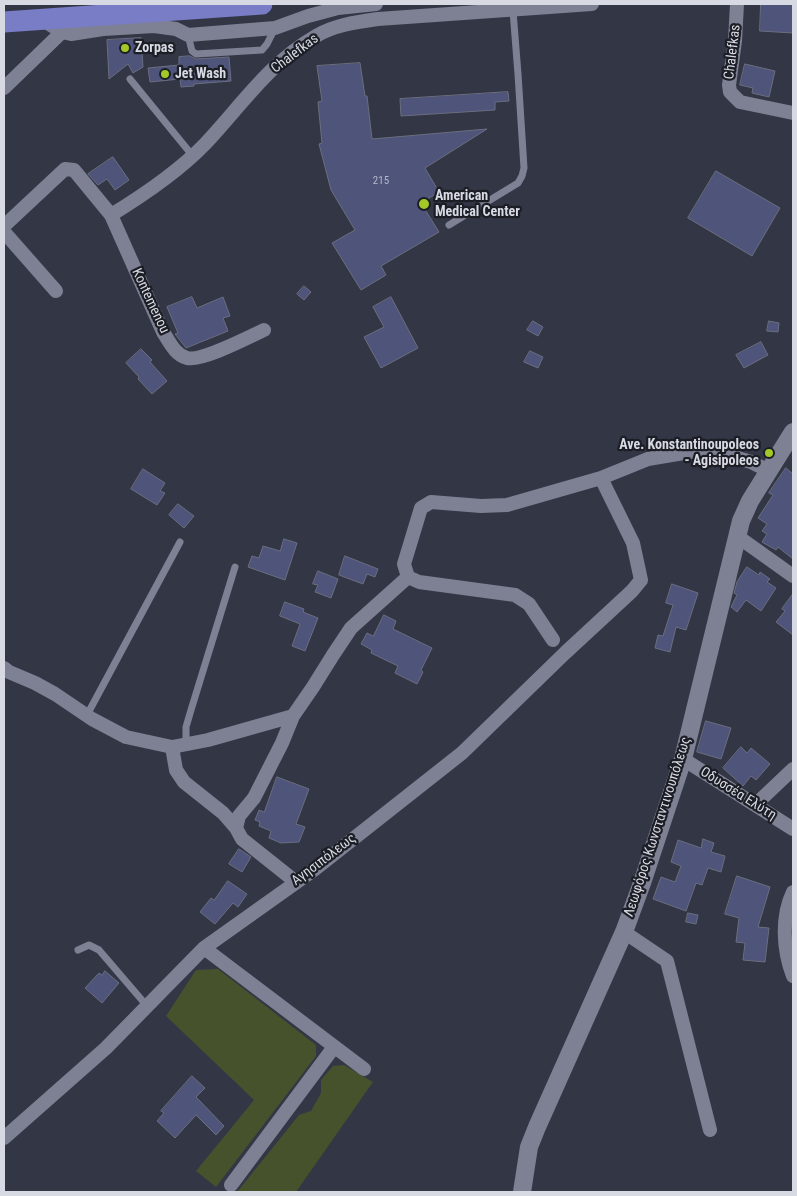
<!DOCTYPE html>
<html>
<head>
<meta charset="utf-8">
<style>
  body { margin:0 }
  #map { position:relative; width:797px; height:1196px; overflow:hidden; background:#333645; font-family:"Roboto Condensed",sans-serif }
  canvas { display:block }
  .frame { position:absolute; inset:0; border:5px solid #d7d9e3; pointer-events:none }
</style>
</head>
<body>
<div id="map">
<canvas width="797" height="1196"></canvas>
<div class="frame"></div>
</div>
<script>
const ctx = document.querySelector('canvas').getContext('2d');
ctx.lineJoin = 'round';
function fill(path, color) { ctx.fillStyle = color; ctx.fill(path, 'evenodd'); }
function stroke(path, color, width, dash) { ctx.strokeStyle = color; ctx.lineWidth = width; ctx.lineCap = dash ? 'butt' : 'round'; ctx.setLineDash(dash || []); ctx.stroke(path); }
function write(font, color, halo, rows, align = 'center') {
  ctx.font = font + ' "Roboto Condensed",sans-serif'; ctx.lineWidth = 4.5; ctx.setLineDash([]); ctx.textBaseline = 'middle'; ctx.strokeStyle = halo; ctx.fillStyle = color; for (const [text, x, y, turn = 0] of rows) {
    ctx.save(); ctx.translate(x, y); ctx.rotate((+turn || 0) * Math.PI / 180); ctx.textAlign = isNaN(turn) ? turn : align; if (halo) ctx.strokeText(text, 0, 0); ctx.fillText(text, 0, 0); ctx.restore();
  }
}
fill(new Path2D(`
  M218,969L316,1045V1056L216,1187L196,1171L254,1100L166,1016L196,970Z
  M344,1065L373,1082L296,1192H237L299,1115L311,1111L321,1093V1080L333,1066Z`), '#46522c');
const building = new Path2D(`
  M761,4H793V33L760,31Z
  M141,38L143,67L133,73L128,64L109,79L107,40Z
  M190,56L196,59L229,57L231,81L194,84V86L181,87L180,79L150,82L148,68L179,65V57Z
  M360,63L365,96H367L372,139L487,129L425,168L439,192L421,203L439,232L381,266L386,275L361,290L332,243L355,230L331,190L319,144L322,143L318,102L322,101L317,66Z
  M745,64L775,71L769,97L752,93L753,88L740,85Z
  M508,92L509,101L495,102V110L401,116L400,99Z
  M113,157L129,180L115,190L107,179L98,185L88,174Z
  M716,171L780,208L752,256L688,218Z
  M304,286L311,292L304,300L297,294Z
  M192,297L197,308L223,297L230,316L223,318L228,331L186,348L175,334L178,333L167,307Z
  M391,297L418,348L381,368L364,337L384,327L373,307Z
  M533,321L543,327L538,336L527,330Z
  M769,321L779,323L778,332L767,331Z
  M761,342L768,355L744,368L736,355Z
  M141,349L152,360L150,362L167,381L152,394L138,379L139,377L126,363Z
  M530,351L543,357L538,368L524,362Z
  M786,468L793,474V559L778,547L776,550L762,542L767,534L762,531L767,524L758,518L773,495L769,493Z
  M143,469L165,483L160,491L165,493L157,505L131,489Z
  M178,504L194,516L184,528L169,515Z
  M284,539L297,543L285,580L248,567L252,556L259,558L263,546L280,551Z
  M345,556L378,569L375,577L367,574L363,584L339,575Z
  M747,567L759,575L760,572L770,579L767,582L776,588L761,611L746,600L737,612L731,607L737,595L734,593L737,582Z
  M318,571L338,579L331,598L315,592L318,585L313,584Z
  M672,584L698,593L686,630L676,627L670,652L655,648L658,635L663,636L673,605L666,603Z
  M793,594V635L776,622L785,611L782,609Z
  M285,602L304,609L303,612L318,618L305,651L292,646L300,624L280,616Z
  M384,615L396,621L393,629L432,648L421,670L423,672L417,684L395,673L398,666L371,653L372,650L361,644L367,633L373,636Z
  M706,721L731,728L721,759L697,752Z
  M741,747L747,753L751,748L770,764L756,780L751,776L743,786L723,768Z
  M277,777L309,789L296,824L305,827L299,842L281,843L269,838L271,831L259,826L260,822L255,820L259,810L264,812Z
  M703,839L714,843L711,852L725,856L721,872L708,868L702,885L696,883L686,911L653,899L661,877L675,882L681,866L671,862L678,840L701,848Z
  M239,849L251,857L242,872L229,864Z
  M737,876L770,887L758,927L769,928L765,962L743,960L745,943L736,942L739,918L725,914Z
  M228,881L247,894L238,907L233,903L215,924L200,912L211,898L214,900Z
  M688,913L698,915L696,924L686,922Z
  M105,971L119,983L102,1003L85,988L99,973L102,975Z
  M192,1076L205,1088L196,1097L224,1126L216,1135L196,1115L175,1138L157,1121L164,1113L161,1111Z`);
fill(building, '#4f547a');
stroke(building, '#6b6e7f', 1);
stroke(new Path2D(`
  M188,35L192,51L196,54L262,50L267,44L275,28
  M130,79L192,155
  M449,225L518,183L522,176L524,168L518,74L513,11
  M87,715L180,542
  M186,745V727L191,710L235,567
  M78,950L89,945L99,950L147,1006`), '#7e8193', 7);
stroke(new Path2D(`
  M737,4L735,41L729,85L730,92L740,102L793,113
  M43,20L62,32L71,34L103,29L154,26L176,29L188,35L275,28L308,16L338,8L376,4
  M4,88L62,32
  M111,215C142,196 179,171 205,144C240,107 270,62 316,36C334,25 357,22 378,19L592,4
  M4,226L65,169L74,170L111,215L163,332C169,341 175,355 187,358C201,362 249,337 264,330
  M4,232L56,291
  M737,536L793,576
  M553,640L529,604L515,595L419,582L408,577L404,564L421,508L431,502L481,506L507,505L601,478L648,459L707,449L751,462L769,471
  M4,668L9,672L35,683L55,694L92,719L126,737L172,747L208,740L293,716
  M172,747L176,770L184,782L223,813L236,828
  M683,759L793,829
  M755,805L793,769
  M296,882L242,839L236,828L239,816L254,798L282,743L293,716L313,687L333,655L351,628L408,577
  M793,892C781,917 783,950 793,976
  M624,932L667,961L710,1130
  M204,948L364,1069
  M4,1138L106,1048L204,948L315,869L462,753L565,653L632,591L641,580L633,543L601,478
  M231,1185L334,1047`), '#7e8193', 14);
stroke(new Path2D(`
  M522,1192L529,1147L537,1127L624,932L642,883L683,759L741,521L750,501L793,432`), '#7e8193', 18);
stroke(new Path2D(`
  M4,22L262,4`), '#787dc6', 21);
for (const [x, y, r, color] of [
  [125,48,5,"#a2c928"],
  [165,74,5,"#a2c928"],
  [424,204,6,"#a2c928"],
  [769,453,5,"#a2c928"]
]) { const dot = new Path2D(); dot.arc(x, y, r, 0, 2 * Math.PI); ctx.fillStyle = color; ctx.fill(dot); stroke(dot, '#1c1e25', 2); }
write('11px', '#b5b8c9', null, [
  ["215",381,181]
]);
write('bold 14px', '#d7d9e3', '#1c1e25', [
  ["Zorpas",135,48],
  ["Jet Wash",175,74],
  ["American",435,196],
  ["Medical Center",435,212],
  ["Ave. Konstantinoupoleos",759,445,"right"],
  ["- Agisipoleos",759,461,"right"]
], 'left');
write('14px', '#d7d9e3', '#1c1e25', [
  ["Chalefkas",733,52,-83],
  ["Chalefkas",295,54,-37],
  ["Kontemenou",150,301,65],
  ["Οδυσσέα Ελύτη",738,794,32],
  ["Λεωφόρος Κωνσταντινουπόλεως",658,827,-72],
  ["Αγησιπόλεως",324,860,-37]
]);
</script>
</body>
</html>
